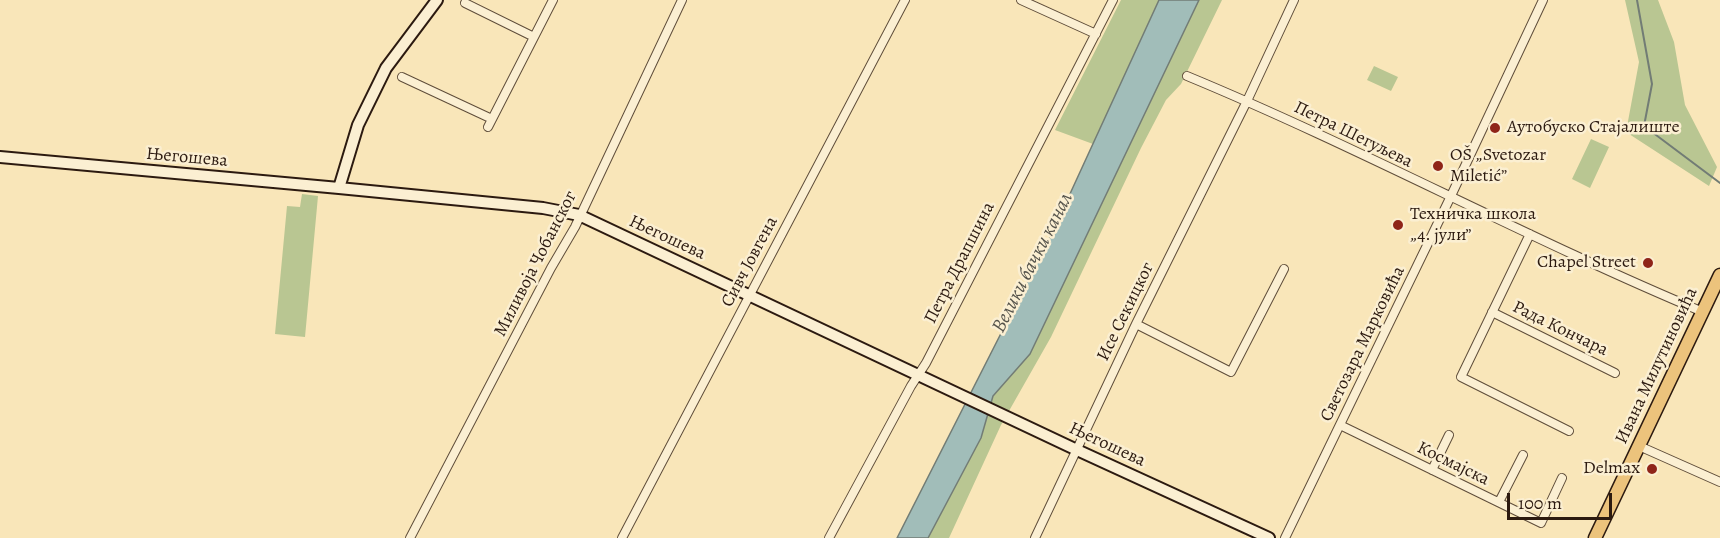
<!DOCTYPE html>
<html>
<head>
<meta charset="utf-8">
<style>
  body { margin:0 }
  #map { position:relative; width:1720px; height:538px; overflow:hidden; background:#f9e6b9; font-family:Alegreya,serif }
  canvas { display:block }
  .scale { position:absolute; left:1507px; top:493px; width:105px; height:27px; box-sizing:border-box; border:3px solid #2c1a10; border-top:0; padding-left:8px; font-size:18px; line-height:21px; white-space:nowrap; color:#2c1a10; -webkit-text-stroke:4px #fbefd2; paint-order:stroke }
</style>
</head>
<body>
<div id="map">
<canvas width="1720" height="538"></canvas>
<div class="scale">100 m</div>
</div>
<script>
const c = document.querySelector('canvas').getContext('2d');
c.lineJoin = 'round';
function fillPath(path, color) {
  c.fillStyle = color;
  c.fill(path, 'evenodd');
}
function stroke(path, color, width, dash) {
  c.strokeStyle = color;
  c.lineWidth = width;
  c.lineCap = dash ? 'butt' : 'round';
  c.setLineDash(dash || []);
  c.stroke(path);
}
function label(font, color, halo, rows, align = 'center') {
  c.font = font + ' Alegreya,serif';
  c.lineWidth = 5;
  c.setLineDash([]);
  c.textBaseline = 'middle';
  c.strokeStyle = halo;
  c.fillStyle = color;
  for (const [text, x, y, turn = 0] of rows) {
    c.save();
    c.translate(x, y);
    c.rotate((+turn || 0) * Math.PI / 180);
    c.textAlign = isNaN(turn) ? turn : align;
    if (halo) c.strokeText(text, 0, 0);
    c.fillText(text, 0, 0);
    c.restore();
  }
}
const green = new Path2D(`
  M1121 0H1159L1093 144 1055 130Z
  M1199 0H1222L1181 84 1166 100 1141 148 1051 337 1001 425 949 538H928L981 438 993 396 1030 354Z
  M1625 0H1658L1674 42 1685 105 1717 167 1709 186 1626 132 1639 62Z
  M1374 66 1398 77 1391 91 1367 80Z
  M1591 139 1609 147 1590 188 1572 179Z
  M302 194 318 196 305 337 275 334 287 206 300 207Z`);
const water = new Path2D(`
  M1159 0H1199L1030 354 993 396 981 438 928 538H897L1052 233Z`);
const stream = new Path2D(`
  M1637 0 1652 84 1644 126 1720 183`);
const street = new Path2D(`
  M1021 0 1096 34
  M465 3 534 37
  M1187 76C1361 148 1528 239 1703 312
  M402 77 492 119
  M488 127 553 0
  M1530 234 1461 377 1569 431
  M1492 312 1615 373
  M1136 324 1231 372 1284 269
  M1340 425 1541 523 1562 478
  M1639 446 1720 482
  M1432 470 1449 435
  M1499 502 1523 455
  M410 538 551 268 575 227 682 0
  M622 538 905 0
  M829 538 911 386 926 363 1113 0
  M1035 538 1136 324 1247 101 1294 0
  M1285 538 1450 198 1543 0`);
const secondary = new Path2D(`
  M0 157 339 188 543 208 579 215 1077 450 1269 538
  M339 188 358 125 386 68 437 0`);
const primary = new Path2D(`
  M1595 538 1720 275`);
const markers = [
  [1495,128,6,"#8f2418"],
  [1438,166,6,"#8f2418"],
  [1398,225,6,"#8f2418"],
  [1648,263,6,"#8f2418"],
  [1652,469,6,"#8f2418"]
];
const poiNames = [
  ["Аутобуско Стајалиште",1507,128],
  ["OŠ „Svetozar",1450,156],
  ["Miletić”",1450,177],
  ["Техничка школа",1410,215],
  ["„4. јули”",1410,236],
  ["Chapel Street",1636,263,"right"],
  ["Delmax",1640,469,"right"]
];
const streetNames = [
  ["Петра Шегуљева",1353,135,26],
  ["Његошева",187,158,5],
  ["Његошева",667,238,25],
  ["Сивч Јовгена",750,262,-62],
  ["Петра Драпшина",960,263,-63],
  ["Миливоја Чобанског",536,264,-63],
  ["Исе Секицког",1126,312,-64],
  ["Рада Кончара",1560,329,26],
  ["Светозара Марковића",1363,344,-64],
  ["Ивана Милутиновића",1657,366,-65],
  ["Његошева",1107,445,25],
  ["Космајска",1453,464,26]
];
const waterNames = [
  ["Велики бачки канал",1033,263,-63]
];
fillPath(green, '#b9c692');
fillPath(water, '#a1bdb9');
stroke(water, '#727c75', 1.5);
stroke(stream, '#727c75', 2);
stroke(street, '#5f4d3a', 10);
stroke(secondary, '#2c1a10', 14);
stroke(primary, '#2c1a10', 15);
stroke(street, '#fbefd2', 8);
stroke(secondary, '#fbefd2', 10);
stroke(primary, '#ecc37c', 12);
for (const [x, y, r, color] of markers) {
  const dot = new Path2D();
  dot.arc(x, y, r, 0, 2 * Math.PI);
  c.fillStyle = color;
  c.fill(dot);
  stroke(dot, '#fbefd2', 2);
}
label('18px', '#2c1a10', '#fbefd2', poiNames, 'left');
label('18px', '#2c1a10', '#fbefd2', streetNames);
label('italic 20px', '#55534b', '#fbefd2', waterNames);
</script>
</body>
</html>
